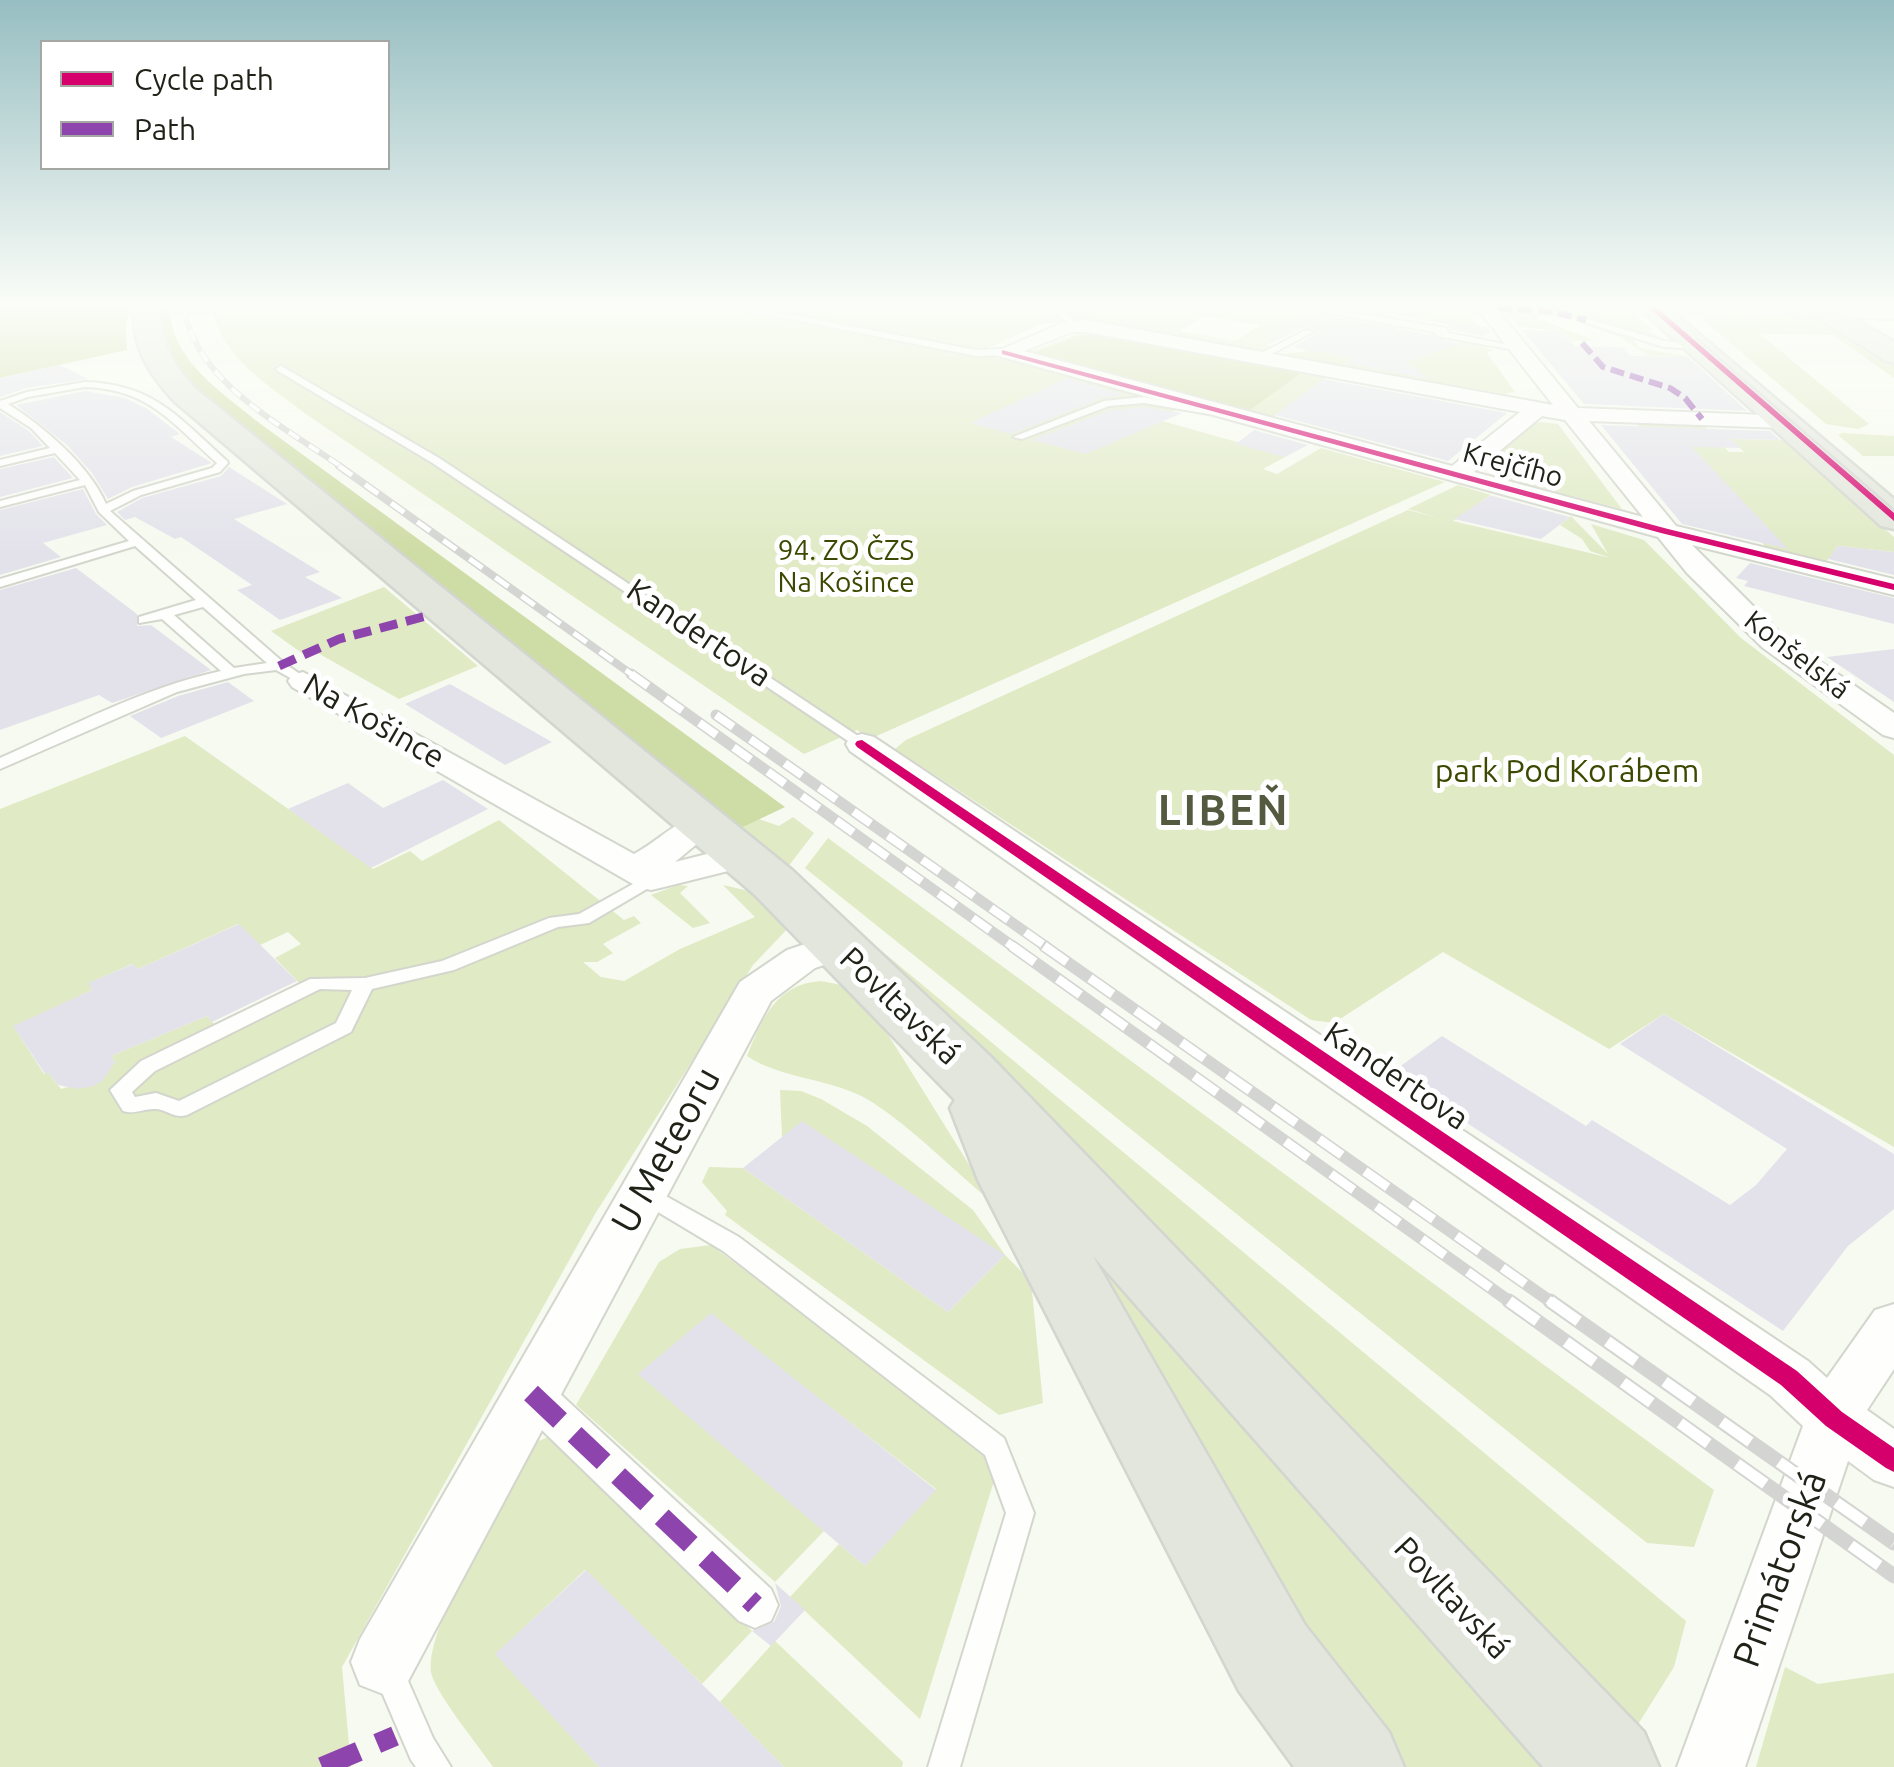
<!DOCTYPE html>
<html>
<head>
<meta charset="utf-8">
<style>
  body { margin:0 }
  #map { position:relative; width:1894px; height:1767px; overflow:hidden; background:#f7faf0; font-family:Ubuntu,sans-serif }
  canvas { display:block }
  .legend { position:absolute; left:40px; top:40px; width:350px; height:130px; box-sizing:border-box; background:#fff; border:2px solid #a5a7a2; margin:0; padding:12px 18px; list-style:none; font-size:30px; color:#1f2217 }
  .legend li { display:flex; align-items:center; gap:20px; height:50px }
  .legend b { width:50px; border:2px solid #a5a7a2 }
</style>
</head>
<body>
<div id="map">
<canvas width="1894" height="1767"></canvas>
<ul class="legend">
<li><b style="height:12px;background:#d6006c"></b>Cycle path</li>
<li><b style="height:12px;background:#8e44ad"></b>Path</li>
</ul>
</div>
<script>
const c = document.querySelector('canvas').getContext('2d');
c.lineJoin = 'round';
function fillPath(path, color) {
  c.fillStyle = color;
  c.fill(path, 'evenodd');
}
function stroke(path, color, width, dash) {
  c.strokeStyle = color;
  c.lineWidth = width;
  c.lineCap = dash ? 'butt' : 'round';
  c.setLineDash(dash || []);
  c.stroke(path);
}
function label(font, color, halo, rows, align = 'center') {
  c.font = font + ' Ubuntu,sans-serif';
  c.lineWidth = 10;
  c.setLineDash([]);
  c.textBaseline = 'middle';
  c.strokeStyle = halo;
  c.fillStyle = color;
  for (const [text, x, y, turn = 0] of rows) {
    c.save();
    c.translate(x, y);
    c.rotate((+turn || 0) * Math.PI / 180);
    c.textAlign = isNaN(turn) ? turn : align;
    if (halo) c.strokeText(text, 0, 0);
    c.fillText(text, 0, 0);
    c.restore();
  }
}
const green = new Path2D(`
  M211 307H714L992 357 1185 401 1179 409 1155 419 1287 456 1263 469 1277 474 1321 448 1445 482 870 739 857 730 804 754 303 412C266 383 221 357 211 307Z
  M742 307H1007L1050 315 1070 307H1265L1401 328 1338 333 1296 326 1267 345 1275 347 1266 351 1077 319 1040 325 978 352ZM1204 316 1260 325 1236 341 1179 331Z
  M1312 307H1358L1375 312 1379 308 1464 307 1482 332C1451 322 1423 319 1391 315L1386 320Z
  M1554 307 1626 310 1653 329 1648 331 1666 341 1633 340 1640 348 1690 357 1648 356 1621 338 1576 320 1542 314 1537 318 1596 341H1571L1561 331 1519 327 1503 308Z
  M1705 312 1814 317 1894 365V378L1833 335 1760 334 1869 424 1858 429 1826 424 1702 319 1707 315 1726 316Z
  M1093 333 1328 376 1272 418 1028 353 1076 334Z
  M1327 335 1457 344 1463 340 1494 350 1487 353 1515 392 1505 394 1278 354 1303 352Z
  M1541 422 1558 424 1622 509 1490 475 1498 464V453L1533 423Z
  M1637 424 1704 426 1729 452H1744L1731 439 1785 440 1894 537V552L1838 546 1827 561 1765 546 1760 540H1778L1696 452 1661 451Z
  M1842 433 1894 436V456H1863L1838 435Z
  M1458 485 1491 495 1453 521 1611 558 1590 551 1582 539 1560 525 1571 516 1608 554 1591 524 1644 540 1741 638 1894 755V1147L1664 1014 1609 1049 1443 952 1334 1023 1311 1020 895 749 906 740 1408 510 1440 518 1408 509Z
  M384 587 478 666 399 699 316 652 306 656 271 631Z
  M185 736 373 869 410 851 422 861 499 820 624 920 634 916 641 923 603 944 613 953 597 962H583L601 977 624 981 680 949 755 917 723 885 753 892 793 923 753 965 595 1214 342 1667 351 1767H0V809ZM238 924 260 945 288 932 301 944 275 958 300 984 216 1026 207 1016 111 1056 115 1063 106 1068 102 1081C86 1090 74 1084 61 1089L48 1072 44 1074 14 1027 92 990 89 983 132 964 138 969Z
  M793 817 814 833 787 868 741 828 759 819 779 826Z
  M828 838 1714 1490 1694 1547 1647 1543 805 868Z
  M678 885 688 886 680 893 710 923 693 928 651 895Z
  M871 942 1686 1621 1674 1667 1632 1734 866 946Z
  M821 981 852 987 889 1036 993 1203C953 1170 915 1130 872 1102 834 1078 783 1080 747 1056 762 1019 776 984 821 981Z
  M780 1090 801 1091 821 1099 867 1126 973 1210 1005 1255 1031 1281 1043 1403 999 1415 725 1215 727 1211 702 1182 709 1167 743 1168 948 1312 1004 1256 782 1137Z
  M1052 1202 1559 1767H1398L1220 1517Z
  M711 1245 985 1449 994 1481 920 1719 790 1597 839 1544 865 1566 936 1489 710 1314 639 1374 824 1531 775 1582 576 1405 659 1262 680 1249Z
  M548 1437 560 1444 752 1631 702 1684 585 1570 496 1654 599 1767H493C478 1745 440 1699 432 1676 419 1634 511 1487 534 1443Z
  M775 1641 903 1762 902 1767H784L720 1702Z
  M1785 1667 1818 1684 1894 1673V1767H1756Z`);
const forest = new Path2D(`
  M0 307H130L126 325 127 350 0 378Z
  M160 307H170C170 360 222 392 258 422L785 807 741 828 195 387C172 361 157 344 160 307Z
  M1085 333 1301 373 1250 410 1034 353Z`);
const building = new Path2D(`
  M1358 307H1405L1397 316 1487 327 1491 333 1482 336 1451 330 1447 324 1356 309Z
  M1309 313 1432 335 1459 344 1405 362 1430 379 1344 363 1352 358 1293 347 1317 333 1307 326 1272 343 1264 342Z
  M1522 330 1561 331 1575 346 1622 347 1631 356 1688 357 1747 411 1584 404Z
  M60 365 88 379 26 388 0 397V378Z
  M1066 378 1126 395 1103 398 1011 434 971 423Z
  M1323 379 1507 413 1448 461 1275 415Z
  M85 391 125 398 146 408 180 434 171 437 212 463 132 487 108 499 92 473 67 445 16 405Z
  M1144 407 1182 413 1086 454 1031 440 1110 410Z
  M0 412 29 431 43 446 0 456Z
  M1601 425 1770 431 1780 440 1731 439 1741 448 1692 447 1788 549 1682 524Z
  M1254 430 1308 445 1285 457 1236 444Z
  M54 457 73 478 0 497V469Z
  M229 467 287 504 234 519 320 572 305 577 342 598 280 620 237 590 252 585 181 537 175 539 135 517 125 520 117 512 142 498 221 476Z
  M83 489 96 514 107 525 43 543 61 557 0 575V510Z
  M1490 496H1493L1570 517 1541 539 1454 519Z
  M1838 546 1894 552V575L1828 559Z
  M1750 563 1894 598V624L1744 586 1748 581 1736 578Z
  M76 568 137 614V626L151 625 211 670 112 703 99 695 0 730V590Z
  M1894 649V702L1827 657Z
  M228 682 254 701 161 738 130 716 178 696Z
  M450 684 552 742 505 765 405 704Z
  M443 780 488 809 371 868 288 809 348 783 383 808Z
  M239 924 297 981 212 1022 207 1016 111 1056 115 1062 102 1081 93 1086 78 1089 58 1085 48 1072 45 1074 13 1026 92 990 88 983 133 964 138 969Z
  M1664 1014 1894 1154V1209L1848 1246 1783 1331 1391 1073 1442 1036 1586 1126 1592 1120 1730 1205 1756 1185 1787 1149 1620 1044Z
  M802 1121 1005 1255 948 1312 743 1168Z
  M711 1313 936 1490 865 1566 638 1374Z
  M586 1570 720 1702 784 1767H599L495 1654Z
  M775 1583 805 1610 771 1646 752 1631 774 1622 781 1606Z`);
const service = new Path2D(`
  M729 307H749L976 350 1005 349 1010 352 1005 355 976 356Z
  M1030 307 1063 310 1081 326 1074 328 1057 314Z
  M1297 307H1319L1446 328 1449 333 1519 347 1515 350 1437 336 1434 332Z
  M1583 318 1665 341 1700 346 1696 349 1664 347 1583 322Z
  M1306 330 1313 332 1260 360 1252 358Z
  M281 366 439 458 870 744 862 749 857 747 431 462 278 371 276 369Z
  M85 382C154 384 179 418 227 461L228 463 220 472 141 495 110 511 284 663 310 681 303 685 276 670 244 674 177 692 0 769V758C72 726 143 688 221 671L162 619 139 623V617L196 600 135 546 0 587V579L129 541 99 512 85 485 0 507V501L80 480 55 453 0 466V460L50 448 31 428 0 408V401L27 392ZM85 387C149 389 172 423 217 463L212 468 133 491 106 504C89 465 44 427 8 404L28 397ZM203 607 267 663 234 668 174 615Z
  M1144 397 1214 411 1209 414 1144 403 1109 406 1022 439 1013 437 1104 401Z
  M651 874 660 879 657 883 589 923 558 927 454 970 372 989 351 1032 187 1115C174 1119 168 1110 156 1109 144 1108 135 1115 123 1111L110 1090 141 1061 310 979 365 978 442 961 549 918 579 914ZM320 989 352 990 336 1023 179 1101 156 1093 135 1097 132 1092 155 1071Z
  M646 1185 739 1237 1004 1438 1034 1513 960 1767H928L1006 1513 985 1455 723 1251 638 1200 635 1194 638 1188Z
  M387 1654 398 1658 433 1738 451 1767H416L411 1760 372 1669 376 1658Z`);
const pedestrian = new Path2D(`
  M531 1375 545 1380 771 1589 778 1605 771 1621 755 1628 739 1621 517 1406 511 1393 517 1380Z`);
const minor = new Path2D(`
  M1476 307H1495L1578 408 1791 416 1794 421 1783 428 1589 421 1676 526 1894 579V595L1692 545 1783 636 1894 713V738L1883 735 1763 648 1687 573 1658 537 998 356 995 352 1062 323 1086 320 1553 405ZM1072 332H1086L1520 412 1452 466 1024 351ZM1542 416 1565 420 1643 517 1474 472Z
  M303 672 634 854C660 841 687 808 717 815L722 823 675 862 743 845 756 848 761 856 756 864 664 887 651 890 638 887 292 687 288 681 292 675Z
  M862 734 874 737 1808 1361 1827 1378 1875 1310 1894 1304V1369L1867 1410 1894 1429V1487L1874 1480 1848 1461 1745 1767H1677L1803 1426 1770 1395 850 751 846 744 850 737Z
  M839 933 853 937 859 946 853 955 815 968 771 1001 406 1685 383 1694 360 1685 351 1662 360 1639 740 982 787 950Z`);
const tertiary = new Path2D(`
  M1808 307H1894V319L1818 316 1810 314Z`);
const secondary = new Path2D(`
  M1779 307H1829L1830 309C1819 321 1790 318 1779 307Z`);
const primary = new Path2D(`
  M134 307H160C159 341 173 365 196 389L792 870 991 1057 1644 1732 1659 1767H1543L1093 1256 1305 1625 1389 1732 1404 1767H1294L1239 1691 978 1180 950 1108 955 1100 754 894 174 401C149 374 131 346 134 307Z
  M1638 307H1667L1894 499V529L1881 526Z
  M1802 307H1834L1894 342V363L1884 360Z`);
const tram = new Path2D(`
  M1670 307 1704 345 1894 510`);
const railFar4 = new Path2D(`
  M184 307C195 383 285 427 343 468`);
const railFar3 = new Path2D(`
  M339 466 634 676`);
const railFar2 = new Path2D(`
  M631 674 1015 948
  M716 715 1048 948`);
const railFar1 = new Path2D(`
  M1012 946 1513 1304
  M1044 946 1554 1304`);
const rail = new Path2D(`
  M1509 1301 1894 1576
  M1550 1301 1894 1543`);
const quietFar2 = new Path2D(`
  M1498 308 1548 311 1586 320
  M1582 343 1603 367 1670 388 1685 398 1702 419`);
const quietFar1 = new Path2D(`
  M279 666 339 639 430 615`);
const quiet = new Path2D(`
  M531 1393 755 1605
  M322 1767 395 1736`);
const cycleway = new Path2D(`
  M1648 307H1656L1894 513V521Z
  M1002 350 1668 529 1894 584V590L1661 533 1002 354Z
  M862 740 1797 1371 1842 1412 1894 1448V1472L1886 1468 1826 1426 1781 1385 857 747 855 744 857 741Z`);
const farStreetnames = [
  ["Krejčího",1513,465,15],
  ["Konšelská",1797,655,38]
];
const farParknames = [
  ["94. ZO ČZS",846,551],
  ["Na Košince",846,583]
];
const streetNames = [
  ["Kandertova",699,633,34],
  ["Na Košince",374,721,30],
  ["Povltavská",900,1006,44],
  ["Kandertova",1396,1076,34],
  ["Povltavská",1452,1598,47]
];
const parkNames = [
  ["park Pod Korábem",1567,771]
];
const nearStreetnames = [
  ["U Meteoru",666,1150,-61],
  ["Primátorská",1780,1569,-70]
];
const districtNames = [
  ["LIBEŇ",1224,811]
];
fillPath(green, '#e0eac5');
fillPath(forest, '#cedca5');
fillPath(building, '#e3e2eb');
stroke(service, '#d3d6cc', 4);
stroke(pedestrian, '#d3d6cc', 4);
stroke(minor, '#d3d6cc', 4);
stroke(tertiary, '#d3d6cc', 4);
stroke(secondary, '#d3d6cc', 6);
stroke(primary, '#d3d6d0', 5);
fillPath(service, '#fefefd');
fillPath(pedestrian, '#fefefd');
fillPath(minor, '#fefefd');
fillPath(tertiary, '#fefefd');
fillPath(secondary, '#f1f2ed');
fillPath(primary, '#e3e6dc');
stroke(tram, '#d4d5d2', 2.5);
stroke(railFar4, '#d4d5d2', 6);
stroke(railFar3, '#d4d5d2', 8);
stroke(railFar2, '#d4d5d2', 11);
stroke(railFar1, '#d4d5d2', 12);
stroke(rail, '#d4d5d2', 15);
stroke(railFar4, '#fff', 4, [12]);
stroke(railFar3, '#fff', 5, [16]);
stroke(railFar2, '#fff', 8, [21]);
stroke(railFar1, '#fff', 9, [28]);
stroke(rail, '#fff', 11, [35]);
stroke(quietFar2, '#8e44ad', 6, [14, 6]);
stroke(quietFar1, '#8e44ad', 9, [18, 9]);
stroke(quiet, '#8e44ad', 20, [40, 20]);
fillPath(cycleway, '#d6006c');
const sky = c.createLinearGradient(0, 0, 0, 555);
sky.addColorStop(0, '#97bec2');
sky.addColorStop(0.55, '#fbfdf8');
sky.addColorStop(1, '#fbfdf800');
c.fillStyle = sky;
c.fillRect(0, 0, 1894, 555);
label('28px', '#1f2217', '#fff', farStreetnames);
label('28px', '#3c4900', '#fff', farParknames);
label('32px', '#1f2217', '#fff', streetNames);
label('32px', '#3c4900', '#fff', parkNames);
label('38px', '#1f2217', '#fff', nearStreetnames);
c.letterSpacing = '2.5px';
label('bold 42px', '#535a40', '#fff', districtNames);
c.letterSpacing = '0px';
</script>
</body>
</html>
